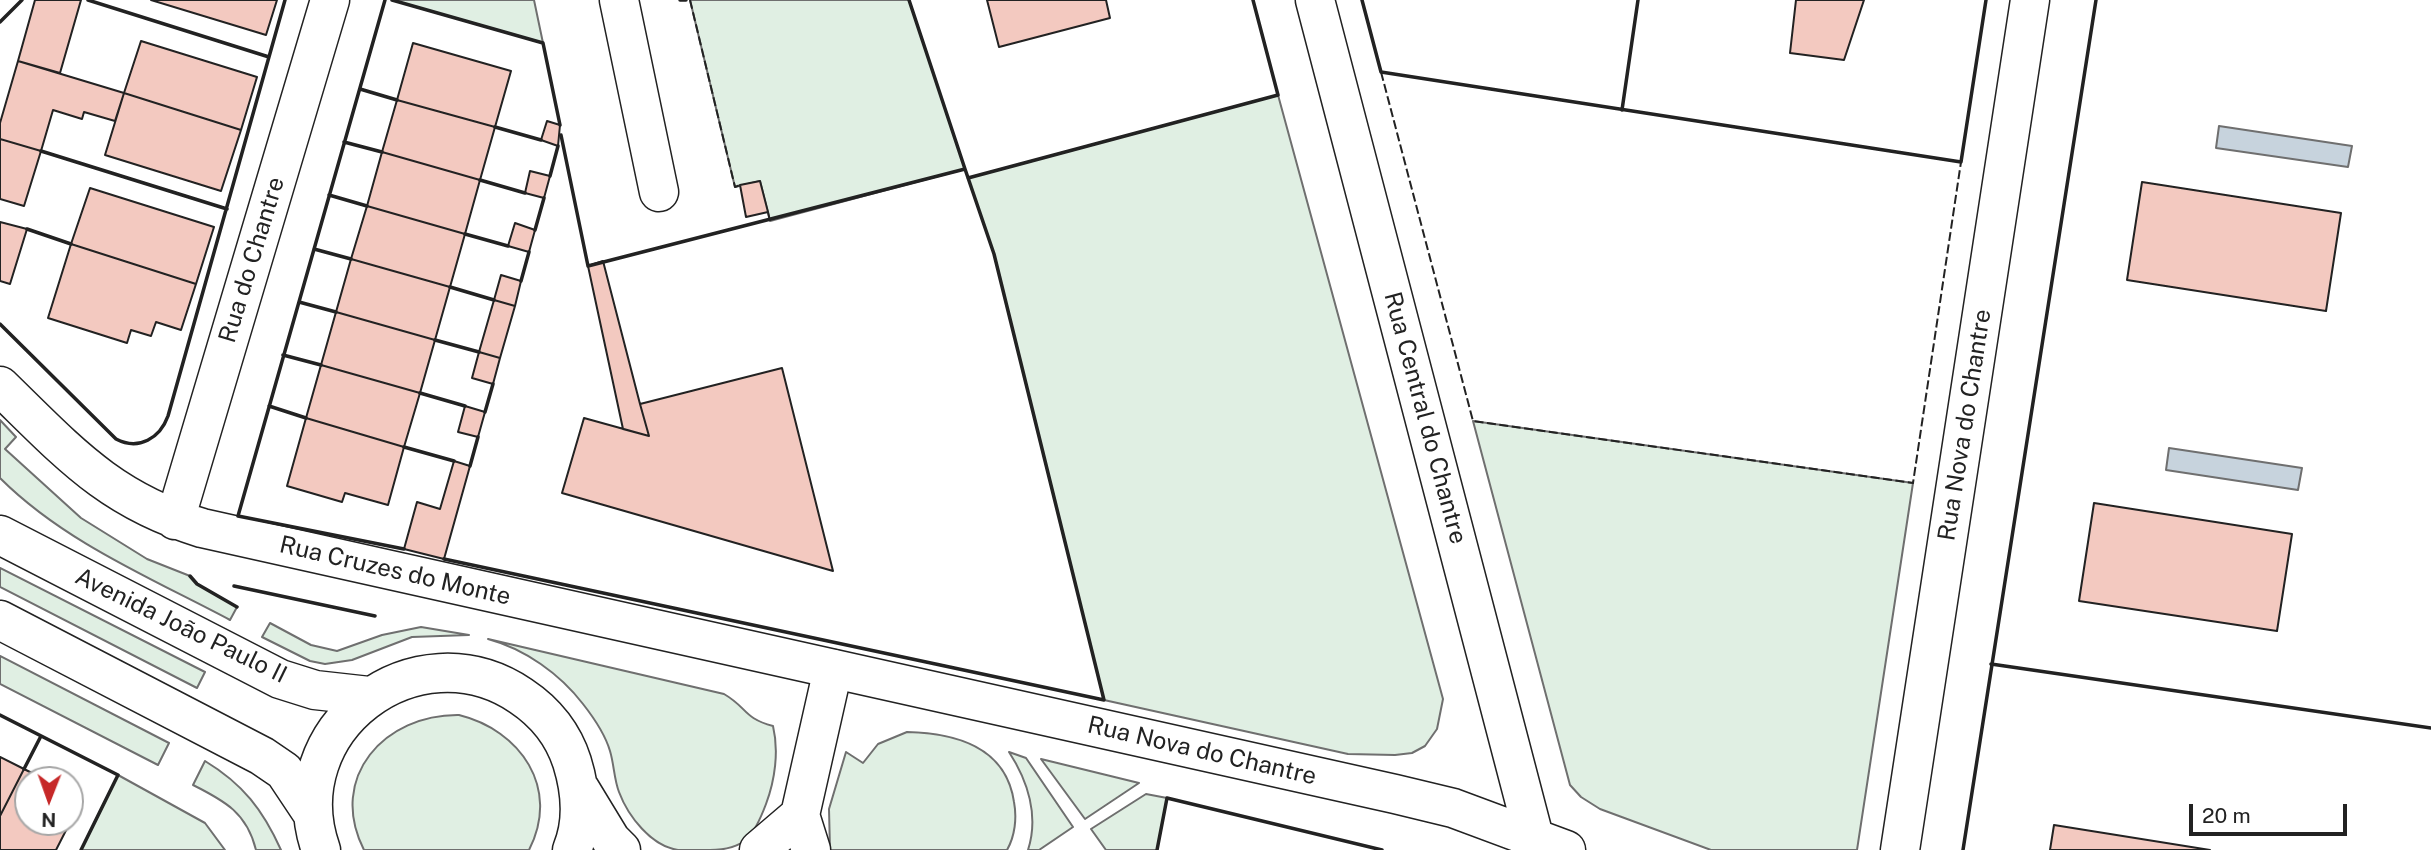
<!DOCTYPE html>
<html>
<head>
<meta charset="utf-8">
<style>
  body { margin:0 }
  #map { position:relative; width:2431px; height:850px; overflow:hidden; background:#fff; font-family:"Public Sans",sans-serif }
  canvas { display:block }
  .north { position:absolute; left:14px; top:766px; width:70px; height:70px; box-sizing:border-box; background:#fff; border:2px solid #a7a7a7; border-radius:50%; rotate:181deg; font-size:19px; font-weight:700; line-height:28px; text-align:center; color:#222 }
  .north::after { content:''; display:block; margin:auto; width:24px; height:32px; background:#c62828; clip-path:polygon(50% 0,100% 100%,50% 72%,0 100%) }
  .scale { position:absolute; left:2189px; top:804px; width:158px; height:32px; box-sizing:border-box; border:4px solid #222; border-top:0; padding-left:9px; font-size:21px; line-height:24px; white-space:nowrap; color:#222; -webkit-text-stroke:5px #fff; paint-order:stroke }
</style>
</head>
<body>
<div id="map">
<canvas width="2431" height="850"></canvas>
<div class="north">N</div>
<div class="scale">20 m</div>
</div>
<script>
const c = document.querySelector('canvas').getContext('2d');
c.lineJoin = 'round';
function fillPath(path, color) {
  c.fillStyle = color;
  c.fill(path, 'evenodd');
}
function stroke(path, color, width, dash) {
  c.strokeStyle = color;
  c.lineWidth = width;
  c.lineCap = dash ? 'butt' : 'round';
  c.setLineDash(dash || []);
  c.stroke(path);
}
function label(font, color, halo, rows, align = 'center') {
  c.font = font + ' "Public Sans",sans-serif';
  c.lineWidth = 5;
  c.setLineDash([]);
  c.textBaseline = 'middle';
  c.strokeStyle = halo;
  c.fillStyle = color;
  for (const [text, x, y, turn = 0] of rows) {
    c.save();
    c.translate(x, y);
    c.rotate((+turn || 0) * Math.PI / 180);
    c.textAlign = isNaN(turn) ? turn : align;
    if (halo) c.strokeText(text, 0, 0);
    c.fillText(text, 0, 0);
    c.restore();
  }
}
const green = new Path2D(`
  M392 0H534L543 43Z
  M690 0H909L965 169 770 221 760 181 735 187Z
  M1278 95 1443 699 1437 729 1425 746 1412 753 1395 755 1348 754 1104 700 994 254 968 178Z
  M0 420 16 437 5 449 81 518 147 559 190 576 197 584 237 607 230 620C151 578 64 542 0 478Z
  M1473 421 1913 483 1857 850H1711L1600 809 1581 797 1570 785Z
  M0 568 205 672 197 688 0 587Z
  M270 623 311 645 337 651 382 635 421 627 469 635 412 637 352 660 325 664 310 661 262 637Z
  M488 639 724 694C748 708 743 718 773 726 779 751 775 780 766 804 754 836 745 850 710 850 700 850 688 850 678 850 651 846 628 816 619 792 614 779 614 764 610 751 605 734 594 718 583 704 560 674 525 649 488 639Z
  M0 656 169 743 158 765 0 684Z
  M459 715C520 730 561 788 529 850H364C327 777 385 714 459 715Z
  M907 732C955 733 1006 747 1014 802 1017 818 1015 836 1007 850H830L829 809 846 752 863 763 878 744Z
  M1009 752 1026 758 1073 827 1039 850H1028C1039 816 1028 781 1009 752Z
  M1041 759 1139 783 1085 819Z
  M205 761C243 784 263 810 281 850H256C247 813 225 801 193 785Z
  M118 775 205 823 225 850H81Z
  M1146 794 1167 798 1157 850H1106L1091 829Z`);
const water = new Path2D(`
  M2219 126 2352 146 2348 167 2216 148Z
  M2169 448 2302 468 2298 490 2166 470Z`);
const building = new Path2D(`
  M35 0H81L60 73 18 61Z
  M151 0H277L266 35Z
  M987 0H1106L1110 18 999 47Z
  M1796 0H1864L1844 60 1790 53Z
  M141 41 257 77 241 130 124 93Z
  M413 43 511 71 495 127 397 100Z
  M18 61 124 93 115 121 84 112 82 119 53 110 41 151 0 139V123Z
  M124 93 241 130 221 191 105 155Z
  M397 100 495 127 480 180 382 152Z
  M547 121 560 125 558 146 541 140Z
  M0 139 41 151 24 206 0 199Z
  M382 152 480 180 465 234 367 206Z
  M530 171 550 176 544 198 525 193Z
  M760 181 768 212 746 217 740 185Z
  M2142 182 2341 213 2326 311 2127 280Z
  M90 188 214 227 196 284 71 244Z
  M367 206 465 234 450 287 351 259Z
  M0 222 27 229 10 284 0 281Z
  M515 223 535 230 529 252 508 246Z
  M71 244 196 284 181 330 156 322 151 336 131 330 127 343 48 318Z
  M351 259 450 287 435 340 336 312Z
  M603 261 640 404 649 436 623 429 588 266Z
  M501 275 521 281 515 306 494 300Z
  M494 300 515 306 500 358 479 352Z
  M336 312 435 340 420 393 321 365Z
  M479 352 500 358 493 384 472 378Z
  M321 365 420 393 404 447 306 418Z
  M782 368 833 571 562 493 584 418 649 436 640 404Z
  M465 406 485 412 478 437 458 432Z
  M306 418 404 447 388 505 345 493 342 502 287 486Z
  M454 461 470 466 444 559 404 549 417 502 440 509Z
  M2094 503 2292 534 2277 631 2079 601Z
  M0 757 24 769 0 816Z
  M24 769 46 780H28V822H70V792L82 799 56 850H0V816Z
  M2054 825 2210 850H2050Z`);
const minor = new Path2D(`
  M619 0 659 192
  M1315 0 1534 837
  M0 386C68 452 109 500 202 528L1395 794 1453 808 1566 850
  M175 520 330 0
  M1900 850 2030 0`);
const secondary = new Path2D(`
  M0 535 280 679 315 690 369 696
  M0 620 262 756 284 771 312 813
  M580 789 611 840 621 850
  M321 850C278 729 416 625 521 696 545 712 563 734 572 762 581 791 584 821 572 850
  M759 850 800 815
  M811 850 800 815 833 669`);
const fence = new Path2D(`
  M690 0 735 187 740 185
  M1381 72 1473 421 1913 483 1961 162
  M768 212 770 221`);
const wall = new Path2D(`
  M88 0 269 57
  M385 0 238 516 404 549
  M392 0 543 43 560 125
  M680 0H686
  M909 0 965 169
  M1362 0 1381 72 1961 162 1986 0
  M0 22 22 0
  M360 89 397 100
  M1622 110 1638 0
  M495 127 541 140
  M344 142 382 152
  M41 151 227 209
  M550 176 558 146
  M968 178 1278 95 1253 0
  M480 180 525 193
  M329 195 367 206
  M27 229 71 244
  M535 230 544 198
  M465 234 508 246
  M314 249 351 259
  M521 281 529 252
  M450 287 494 300
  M299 302 336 312
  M0 324 116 439C139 451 160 438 168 416L285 0
  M435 340 479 352
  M283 355 321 365
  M420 393 465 406
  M269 406 306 418
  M485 412 493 384
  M404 447 454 461
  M470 466 478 437
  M444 559 1104 700 994 254 965 169 588 266 561 135
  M190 576 197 584 237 607
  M234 586 375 616
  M1991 664 2431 728
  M0 715 118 775 81 850
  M24 769 41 736
  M1157 850 1167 798 1382 850
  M1963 850 2096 0`);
const streetNames = [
  ["Rua do Chantre",252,260,-73],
  ["Rua Central do Chantre",1425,418,75],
  ["Rua Nova do Chantre",1965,425,-81],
  ["Rua Cruzes do Monte",395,571,13],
  ["Avenida João Paulo II",181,626,26],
  ["Rua Nova do Chantre",1202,751,13]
];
fillPath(green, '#e0efe3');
stroke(green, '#6f6f6f', 2);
fillPath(water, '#c7d3dd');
stroke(water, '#6f6f6f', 2);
fillPath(building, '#f3c9c0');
stroke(building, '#222', 2);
stroke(minor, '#222', 41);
stroke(secondary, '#222', 41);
stroke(minor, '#fff', 38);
stroke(secondary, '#fff', 38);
stroke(fence, '#222', 2, [9, 3.5]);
stroke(wall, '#222', 3.5);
label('24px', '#222', '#fff', streetNames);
</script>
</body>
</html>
